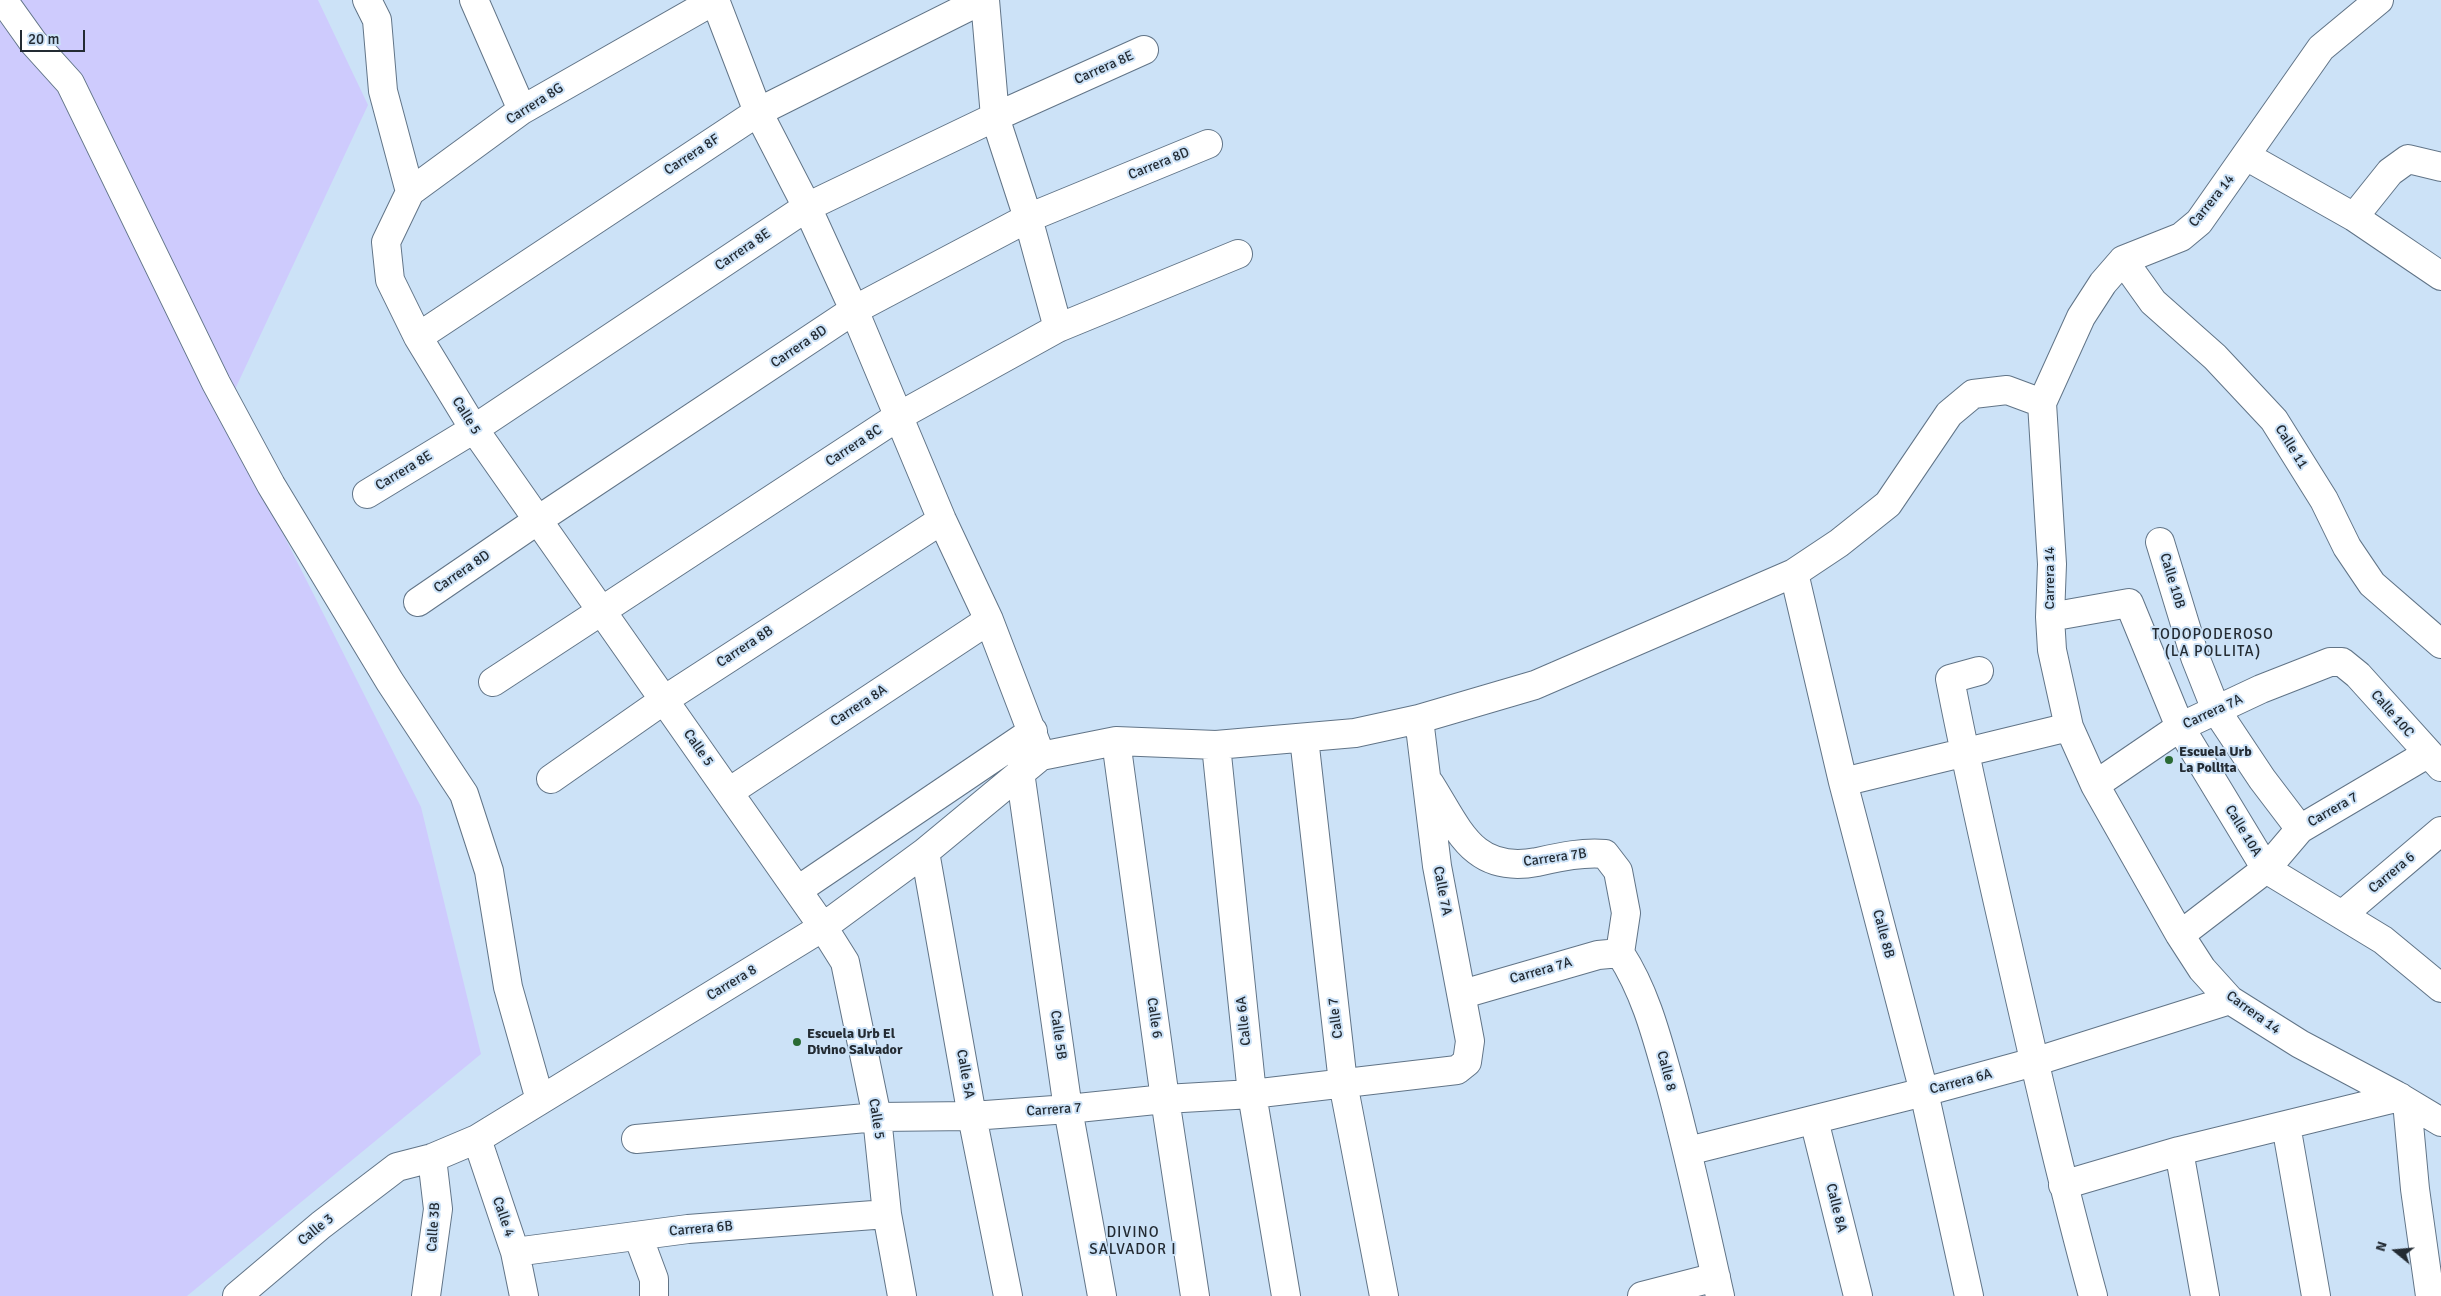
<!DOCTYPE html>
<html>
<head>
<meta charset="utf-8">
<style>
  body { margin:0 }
  #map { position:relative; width:2441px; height:1296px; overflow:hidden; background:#cce2f7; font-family:Signika,sans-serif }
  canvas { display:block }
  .north { position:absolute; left:2371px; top:1226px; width:50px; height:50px; -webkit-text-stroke:4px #cce2f7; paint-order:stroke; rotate:287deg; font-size:14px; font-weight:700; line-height:20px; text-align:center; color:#232b33 }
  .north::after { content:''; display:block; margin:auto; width:18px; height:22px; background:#232b33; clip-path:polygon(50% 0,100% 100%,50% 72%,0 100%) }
  .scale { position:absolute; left:20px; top:30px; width:65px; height:22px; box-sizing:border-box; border:2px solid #232b33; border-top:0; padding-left:6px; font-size:15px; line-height:18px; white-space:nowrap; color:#232b33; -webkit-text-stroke:4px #cce2f7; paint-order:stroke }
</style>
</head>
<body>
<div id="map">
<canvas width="2441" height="1296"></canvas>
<div class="north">N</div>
<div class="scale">20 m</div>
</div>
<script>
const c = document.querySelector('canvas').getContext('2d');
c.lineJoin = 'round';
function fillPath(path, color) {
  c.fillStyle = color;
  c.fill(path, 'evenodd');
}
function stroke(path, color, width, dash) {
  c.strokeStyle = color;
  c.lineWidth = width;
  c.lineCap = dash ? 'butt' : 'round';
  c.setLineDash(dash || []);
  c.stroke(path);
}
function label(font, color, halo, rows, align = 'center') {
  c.font = font + ' Signika,sans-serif';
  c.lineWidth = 4;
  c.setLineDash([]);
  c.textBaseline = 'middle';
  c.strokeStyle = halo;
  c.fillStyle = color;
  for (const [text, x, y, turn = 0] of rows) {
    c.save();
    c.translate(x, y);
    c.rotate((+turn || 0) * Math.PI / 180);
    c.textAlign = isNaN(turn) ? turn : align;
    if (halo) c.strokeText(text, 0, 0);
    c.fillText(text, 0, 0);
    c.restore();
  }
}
const green = new Path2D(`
  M0 0H318L368 105 223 415 421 807 481 1054 187 1296H0Z`);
const minor = new Path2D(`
  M3 0 33 42 70 83 216 383 271 485 390 682 464 794 489 871 508 987 540 1100
  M367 0 377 20 383 91 410 192
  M474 0 522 110
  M715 0 522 110 410 192 386 242 390 280 418 337 474 429 823 927 845 962 877 1117 887 1214 902 1296
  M715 0 758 112 807 207 854 310 942 520 989 620 1041 756
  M985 0 995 117 1028 218 1058 328
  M2379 0 2321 48 2199 222 2181 237 2123 260 2103 283 2081 317 2042 403 2052 564 2050 617 2052 650 2069 727 2095 785 2180 935 2202 969 2230 1000 2300 1044 2396 1095 2441 1122
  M2246 156 2354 217 2441 276
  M2354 217 2390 172 2408 159 2441 167
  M2123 260 2153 302 2215 357 2274 420 2324 500 2347 547 2372 584 2441 644
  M418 337 758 112 982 0
  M367 494 474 429 807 207 995 117 1144 50
  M2160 542 2195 657 2216 710 2262 779 2300 829
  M1794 573 1843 782 1924 1092 1969 1296
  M418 602 538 520 854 310 1028 218 1208 144
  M2050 617 2129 603 2180 727 2266 869 2383 940 2441 988
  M1979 671 1950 679C1967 767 1987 855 2007 942 2034 1061 2061 1179 2093 1296
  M493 682 899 416 1058 328 1238 254
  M1304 738 1343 1083 1384 1296
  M1116 741 1165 1099 1195 1296
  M1216 745 1252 1094 1286 1296
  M1020 772 1068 1109 1102 1296
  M551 779 664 700 942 520
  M1843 782 2069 727
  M1430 784C1459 830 1473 874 1537 862 1560 857 1582 852 1605 854L1618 871 1626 913 1620 953C1646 993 1657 1038 1670 1084 1689 1154 1704 1225 1720 1296
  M2095 785 2180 727 2261 689 2330 662H2342L2358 675 2441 767
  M729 792 989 620
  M925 852 972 1116 1008 1296
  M798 890 1033 731
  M2342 915 2441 831
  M2180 935 2266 869 2300 829 2427 754
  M1463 994 1598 955 1620 953
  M2407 1102 2415 1189 2430 1296
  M1814 1120 1858 1296
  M2286 1125 2316 1296
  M477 1139 515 1252 524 1296
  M636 1139 877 1117 972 1116 1068 1109 1165 1099 1252 1094 1457 1070 1467 1062 1470 1041 1437 866 1419 719
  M1688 1151 1924 1092 2034 1062 2230 1000
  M2179 1151 2205 1296
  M2063 1185 2179 1151 2400 1097
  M638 1236 654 1279V1296
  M515 1252 688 1229 887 1214
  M237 1296 321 1225 397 1167 432 1158 477 1139 823 927 925 852 1041 756 1116 741 1216 745 1355 733 1419 719 1535 685 1794 573 1839 543 1888 504 1949 414 1973 394 2007 390 2042 403
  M426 1296 438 1209 432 1158
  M1642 1296 1716 1277`);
const markers = [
  [2169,760,5,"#296a34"],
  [797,1042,5,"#296a34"]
];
const streetNames = [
  ["Carrera 8E",1104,68,-24],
  ["Carrera 8G",535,104,-32],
  ["Carrera 8F",692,155,-33],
  ["Carrera 8D",1159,164,-22],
  ["Carrera 14",2212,201,-51],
  ["Carrera 8E",743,250,-34],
  ["Carrera 8D",799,347,-34],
  ["Calle 5",466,416,58],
  ["Carrera 8C",854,446,-33],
  ["Calle 11",2291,447,58],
  ["Carrera 8E",404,471,-31],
  ["Carrera 8D",462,572,-34],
  ["Carrera 14",2050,578,-90],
  ["Calle 10B",2172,581,73],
  ["Carrera 8B",745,647,-33],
  ["Carrera 8A",859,706,-33],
  ["Carrera 7A",2213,712,-25],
  ["Calle 10C",2392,714,49],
  ["Calle 5",698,748,55],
  ["Carrera 7",2333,810,-30],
  ["Calle 10A",2243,831,59],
  ["Carrera 7B",1555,858,-8],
  ["Carrera 6",2392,873,-40],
  ["Calle 7A",1442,891,79],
  ["Calle 8B",1883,934,75],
  ["Carrera 7A",1541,971,-16],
  ["Carrera 8",732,983,-31],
  ["Carrera 14",2253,1013,36],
  ["Calle 6",1154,1018,82],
  ["Calle 7",1336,1018,-97],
  ["Calle 6A",1244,1021,-96],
  ["Calle 5B",1058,1035,82],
  ["Calle 8",1666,1071,75],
  ["Calle 5A",965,1074,80],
  ["Carrera 6A",1961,1082,-15],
  ["Carrera 7",1054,1110,-4],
  ["Calle 5",876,1119,81],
  ["Calle 8A",1836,1208,76],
  ["Calle 4",503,1217,71],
  ["Calle 3B",434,1227,-86],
  ["Carrera 6B",701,1229,-5],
  ["Calle 3",316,1230,-39]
];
const poiNames = [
  ["Escuela Urb",2179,752],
  ["La Pollita",2179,768],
  ["Escuela Urb El",807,1034],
  ["Divino Salvador",807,1050]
];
const neighbourhoodNames = [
  ["TODOPODEROSO",2213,635],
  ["(LA POLLITA)",2213,652],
  ["DIVINO",1133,1233],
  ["SALVADOR I",1133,1250]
];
fillPath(green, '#cecbfd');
stroke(minor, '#617487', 30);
stroke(minor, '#fff', 28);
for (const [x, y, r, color] of markers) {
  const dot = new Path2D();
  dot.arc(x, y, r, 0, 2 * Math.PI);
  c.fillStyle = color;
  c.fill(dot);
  stroke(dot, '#cce2f7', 2);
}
label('14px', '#232b33', '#cce2f7', streetNames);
label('bold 14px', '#232b33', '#cce2f7', poiNames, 'left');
c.letterSpacing = '1px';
label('15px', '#232b33', '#cce2f7', neighbourhoodNames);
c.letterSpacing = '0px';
</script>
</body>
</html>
